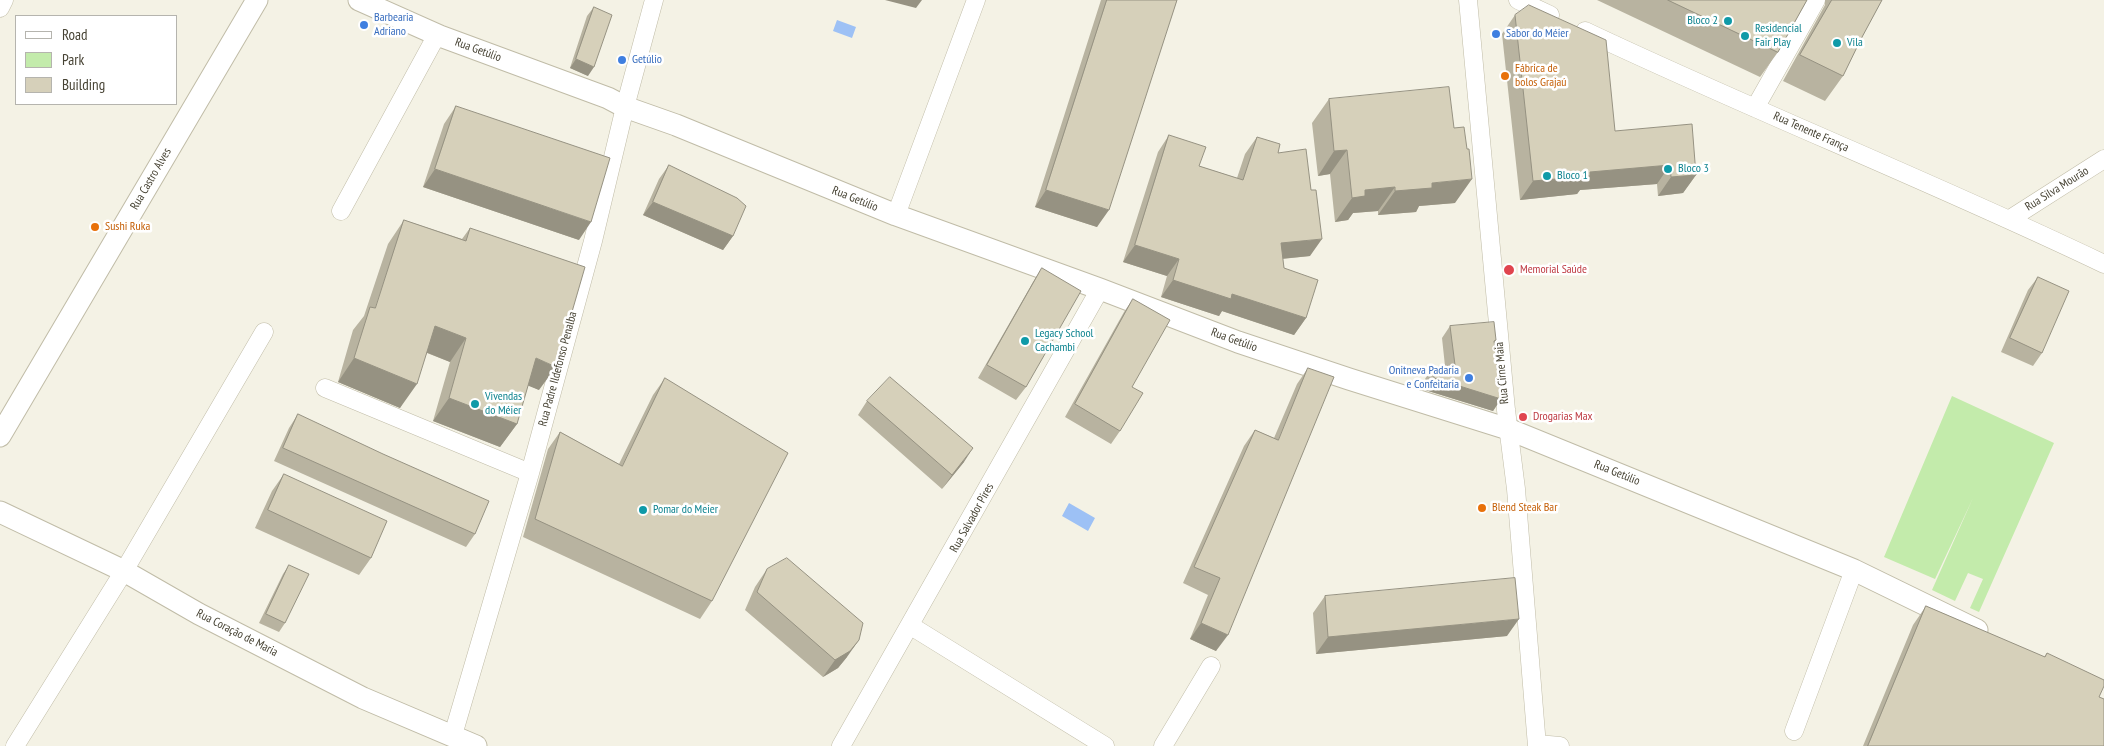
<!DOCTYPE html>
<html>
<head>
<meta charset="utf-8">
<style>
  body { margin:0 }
  #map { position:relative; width:2104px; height:746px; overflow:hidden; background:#f4f2e5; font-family:"PT Sans Narrow",sans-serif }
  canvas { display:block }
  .legend { position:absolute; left:15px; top:15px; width:162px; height:90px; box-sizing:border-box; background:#fff; border:1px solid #b5b4ae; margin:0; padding:6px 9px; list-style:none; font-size:15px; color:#474334 }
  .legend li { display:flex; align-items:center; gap:10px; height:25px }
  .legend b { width:25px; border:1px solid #b5b4ae }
</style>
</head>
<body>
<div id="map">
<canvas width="2104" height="746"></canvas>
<ul class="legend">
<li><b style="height:6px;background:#fff"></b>Road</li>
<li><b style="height:14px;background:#c3ebab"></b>Park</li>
<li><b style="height:14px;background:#d6d0ba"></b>Building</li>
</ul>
</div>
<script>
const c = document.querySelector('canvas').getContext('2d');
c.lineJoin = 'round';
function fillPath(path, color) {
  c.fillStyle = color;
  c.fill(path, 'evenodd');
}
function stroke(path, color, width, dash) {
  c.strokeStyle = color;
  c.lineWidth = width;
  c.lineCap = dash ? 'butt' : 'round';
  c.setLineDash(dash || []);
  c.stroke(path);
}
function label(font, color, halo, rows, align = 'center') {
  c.font = font + ' "PT Sans Narrow",sans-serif';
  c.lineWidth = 5;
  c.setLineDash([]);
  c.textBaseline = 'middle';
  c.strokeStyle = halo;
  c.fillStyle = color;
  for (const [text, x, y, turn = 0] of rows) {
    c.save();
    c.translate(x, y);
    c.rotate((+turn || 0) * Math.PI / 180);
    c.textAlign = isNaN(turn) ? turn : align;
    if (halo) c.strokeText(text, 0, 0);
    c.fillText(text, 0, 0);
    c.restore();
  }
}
const green = new Path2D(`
  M1952 396 2054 443 1979 612 1970 608 1983 579 1968 573 1955 601 1932 590 1973 498 1935 579 1884 557Z`);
const water = new Path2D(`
  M837 20 856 27 852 38 833 31Z
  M1069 503 1095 518 1088 531 1062 516Z`);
const minor = new Path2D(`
  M1468 0 1506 410 1516 489 1537 746
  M1518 0 1550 15
  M0 8 4 0
  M1585 31C1756 112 1933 182 2104 264
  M1755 108 1816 0
  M341 211 433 42 440 36
  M896 215 976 0
  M2010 219 2104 159
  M325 388 530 473
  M911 626 1105 746
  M1794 731 1854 570
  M453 735 530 473 593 241 625 107 654 0
  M1537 744 1560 746
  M15 746 124 571 264 332
  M841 746 1100 289
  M1163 746 1211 666`);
const tertiary = new Path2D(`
  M359 0 440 36 608 98 625 107 676 125 896 215 1100 289 1238 342 1349 379 1508 429 1854 570 1977 630
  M0 436 257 0
  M0 512 124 571 199 614 363 698 476 746`);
const wall = new Path2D(`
  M1101 0H1177L1097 227 1035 207Z
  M1597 0H1807L1778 52 1760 77Z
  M1825 0H1882L1861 39 1843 76 1825 101 1783 81 1825 5Z
  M594 7 588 76 570 68 587 16Z
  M1515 15 1615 131 1696 175 1683 193 1658 196 1657 184 1580 190 1577 194 1520 200 1502 34Z
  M1329 99 1455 203 1419 206 1416 212 1378 215V211L1353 213 1348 220 1335 222 1330 174 1318 176 1312 123Z
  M456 106 579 240 423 187 444 124Z
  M1169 135 1199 166 1237 178 1245 154 1257 137 1278 153 1310 256 1282 259 1284 268 1306 318 1294 335 1222 311 1219 316 1161 297 1167 276 1123 262 1158 152Z
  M669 165 733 236 723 250 643 215 659 179Z
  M404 220 462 239 470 228 539 390 528 385 517 424 500 447 433 421 450 362 427 353 400 408 338 382 353 330 364 316 388 244Z
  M1042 268 1026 387 1016 400 978 378 1033 282Z
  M2038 277 2042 353 2033 366 2001 352 2028 290Z
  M1133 299 1132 387 1120 431 1111 444 1065 417 1124 312Z
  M1450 326 1496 340 1494 343 1501 399 1493 411 1425 390V379L1433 367 1445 366 1442 338Z
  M1308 368 1216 651 1190 639 1208 595 1183 583 1244 446 1255 430 1274 438 1297 384Z
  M665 378 712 601 700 619 523 537 548 449 560 432 619 464 653 395Z
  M867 401 964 462 942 489 858 415Z
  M298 414 475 534 466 547 274 461 289 428Z
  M284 474 371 558 359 575 255 528 272 491Z
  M289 565 285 623 279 632 259 623 283 574Z
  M767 569 847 657 838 668 823 677 745 610 755 587Z
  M1325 596 1507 636 1316 654 1313 613Z
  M1926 606 2044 657 2047 653 2099 697 2104 746H1863L1913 625Z`);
const shadedWall = new Path2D(`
  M885 0H922L916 8Z
  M576 59 594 67 588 76 570 68Z
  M1347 150 1330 174 1318 176 1334 151Z
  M1670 165 1657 184 1580 190 1577 194 1520 200 1533 181 1590 172Z
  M435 169 591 222 579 240 423 187Z
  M1696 175 1683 193 1658 196 1671 177Z
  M1472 179 1455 203 1419 206 1416 212 1378 215 1395 191 1432 183Z
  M1395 187 1378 211 1353 213 1348 220 1335 222 1352 198 1365 190Z
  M1046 190 1109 210 1097 227 1035 207Z
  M653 202 733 236 723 250 643 215Z
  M1322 239 1310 256 1269 260 1281 243Z
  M1135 245 1179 259 1167 276 1123 262Z
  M1173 280 1232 294 1306 318 1294 335 1222 311 1219 316 1161 297Z
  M435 326 466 338 450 362 418 349Z
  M354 358 417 384 400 408 338 382Z
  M536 358 556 367 539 390 519 382Z
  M1434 378 1501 399 1493 411 1425 390Z
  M449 398 517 424 500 447 433 421Z
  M973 448 964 462 942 489 952 475Z
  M1519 619 1507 636 1316 654 1328 637Z
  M1201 623 1228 635 1216 651 1190 639Z
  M859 640 847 657 838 668 823 677 835 660Z`);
const building = new Path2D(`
  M1107 0H1177L1109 210 1046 190Z
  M1668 0H1807L1778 52Z
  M1832 0H1882L1861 39 1843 76 1800 55Z
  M1529 5 1606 40 1615 131 1692 124 1696 175 1671 177 1670 165 1590 172V176L1533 181 1515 15Z
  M594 7 612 15 594 67 576 59Z
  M1449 87 1454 128 1464 127 1467 149H1469L1472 179 1432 183V188L1395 191V187L1365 190V196L1352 198 1347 150 1334 151 1329 99Z
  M456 106 610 158 591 222 435 169Z
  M1169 135 1206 147 1199 166 1243 180 1257 137 1280 144 1278 153 1306 149 1311 190H1316L1322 239 1281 243 1284 268 1318 280 1306 318 1232 294 1231 299 1173 280 1179 259 1135 245Z
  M669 165 737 198 746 206 733 236 653 202Z
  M404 220 466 241 470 228 585 267 556 367 536 358 517 424 449 398 466 338 435 326 417 384 354 358 370 307 375 308Z
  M1042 268 1081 291 1026 387 987 365Z
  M2038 277 2069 291 2042 353 2010 338Z
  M1133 299 1170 320 1132 387 1143 393 1120 431 1075 404Z
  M1494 322 1496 340 1494 341 1501 399 1434 378 1433 367 1455 365 1450 326Z
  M1308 368 1334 377 1228 635 1201 623 1220 578 1194 567 1255 430 1278 440Z
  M890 377 973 448 952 475 867 401Z
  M665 378 788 453 712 601 535 519 560 432 622 466Z
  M298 414 383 454 489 501 475 534 283 448Z
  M284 474 387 521 371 558 268 510Z
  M787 558 863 623 859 640 850 651 835 660 757 592 767 569Z
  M289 565 309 574 285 623 266 614Z
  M1515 578 1519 619 1328 637 1325 596Z
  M1926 606 2045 657 2047 653 2104 680V686L2099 697 2104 699V746H1868Z`);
const markers = [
  [1728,21,5,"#0f9aa8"],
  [364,25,5,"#3f7fe0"],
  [1496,34,5,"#3f7fe0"],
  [1745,36,5,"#0f9aa8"],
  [1837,43,5,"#0f9aa8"],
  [622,60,5,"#3f7fe0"],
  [1505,76,5,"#e8710a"],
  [1668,169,5,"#0f9aa8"],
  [1547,176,5,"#0f9aa8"],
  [95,227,5,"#e8710a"],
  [1509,270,6,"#e0444e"],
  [1025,341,5,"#0f9aa8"],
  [1469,378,5,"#3f7fe0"],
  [475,404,5,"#0f9aa8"],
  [1523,417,5,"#e0444e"],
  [1482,508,5,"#e8710a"],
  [643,510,5,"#0f9aa8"]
];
const shopNames = [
  ["Barbearia",374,18],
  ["Adriano",374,32],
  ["Sabor do Méier",1506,34],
  ["Getúlio",632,60],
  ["Onitneva Padaria",1459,371,"right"],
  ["e Confeitaria",1459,385,"right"]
];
const cultureNames = [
  ["Bloco 2",1718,21,"right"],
  ["Residencial",1755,29],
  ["Fair Play",1755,43],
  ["Vila",1847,43],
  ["Bloco 3",1678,169],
  ["Bloco 1",1557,176],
  ["Legacy School",1035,334],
  ["Cachambi",1035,348],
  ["Vivendas",485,397],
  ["do Méier",485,411],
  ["Pomar do Meier",653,510]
];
const streetNames = [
  ["Rua Getúlio",478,50,20],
  ["Rua Tenente França",1811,132,24],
  ["Rua Castro Alves",151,179,-60],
  ["Rua Silva Mourão",2057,189,-32],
  ["Rua Getúlio",855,199,22],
  ["Rua Getúlio",1234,340,20],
  ["Rua Padre Ildefonso Penalba",558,369,-75],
  ["Rua Cirne Maia",1502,373,-95],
  ["Rua Getúlio",1617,473,22],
  ["Rua Salvador Pires",972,518,-61],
  ["Rua Coração de Maria",237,633,27]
];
const foodNames = [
  ["Fábrica de",1515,69],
  ["bolos Grajaú",1515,83],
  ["Sushi Ruka",105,227],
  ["Blend Steak Bar",1492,508]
];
const healthNames = [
  ["Memorial Saúde",1520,270],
  ["Drogarias Max",1533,417]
];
fillPath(green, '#c3ebab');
fillPath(water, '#9dc1f5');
stroke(minor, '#c0bca7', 19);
stroke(tertiary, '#c0bca7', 23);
stroke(minor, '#fff', 18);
stroke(tertiary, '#fff', 21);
fillPath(wall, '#b8b3a0');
fillPath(shadedWall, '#969282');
fillPath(building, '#d6d0ba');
stroke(building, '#969282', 1);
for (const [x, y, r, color] of markers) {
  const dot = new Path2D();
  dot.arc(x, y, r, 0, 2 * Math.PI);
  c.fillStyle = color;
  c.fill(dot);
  stroke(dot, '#fff', 2);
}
label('12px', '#366cbe', '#fff', shopNames, 'left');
label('12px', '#0d838f', '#fff', cultureNames, 'left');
label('12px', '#474334', '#fff', streetNames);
label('12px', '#c56008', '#fff', foodNames, 'left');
label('12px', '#be3a42', '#fff', healthNames, 'left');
</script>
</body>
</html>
